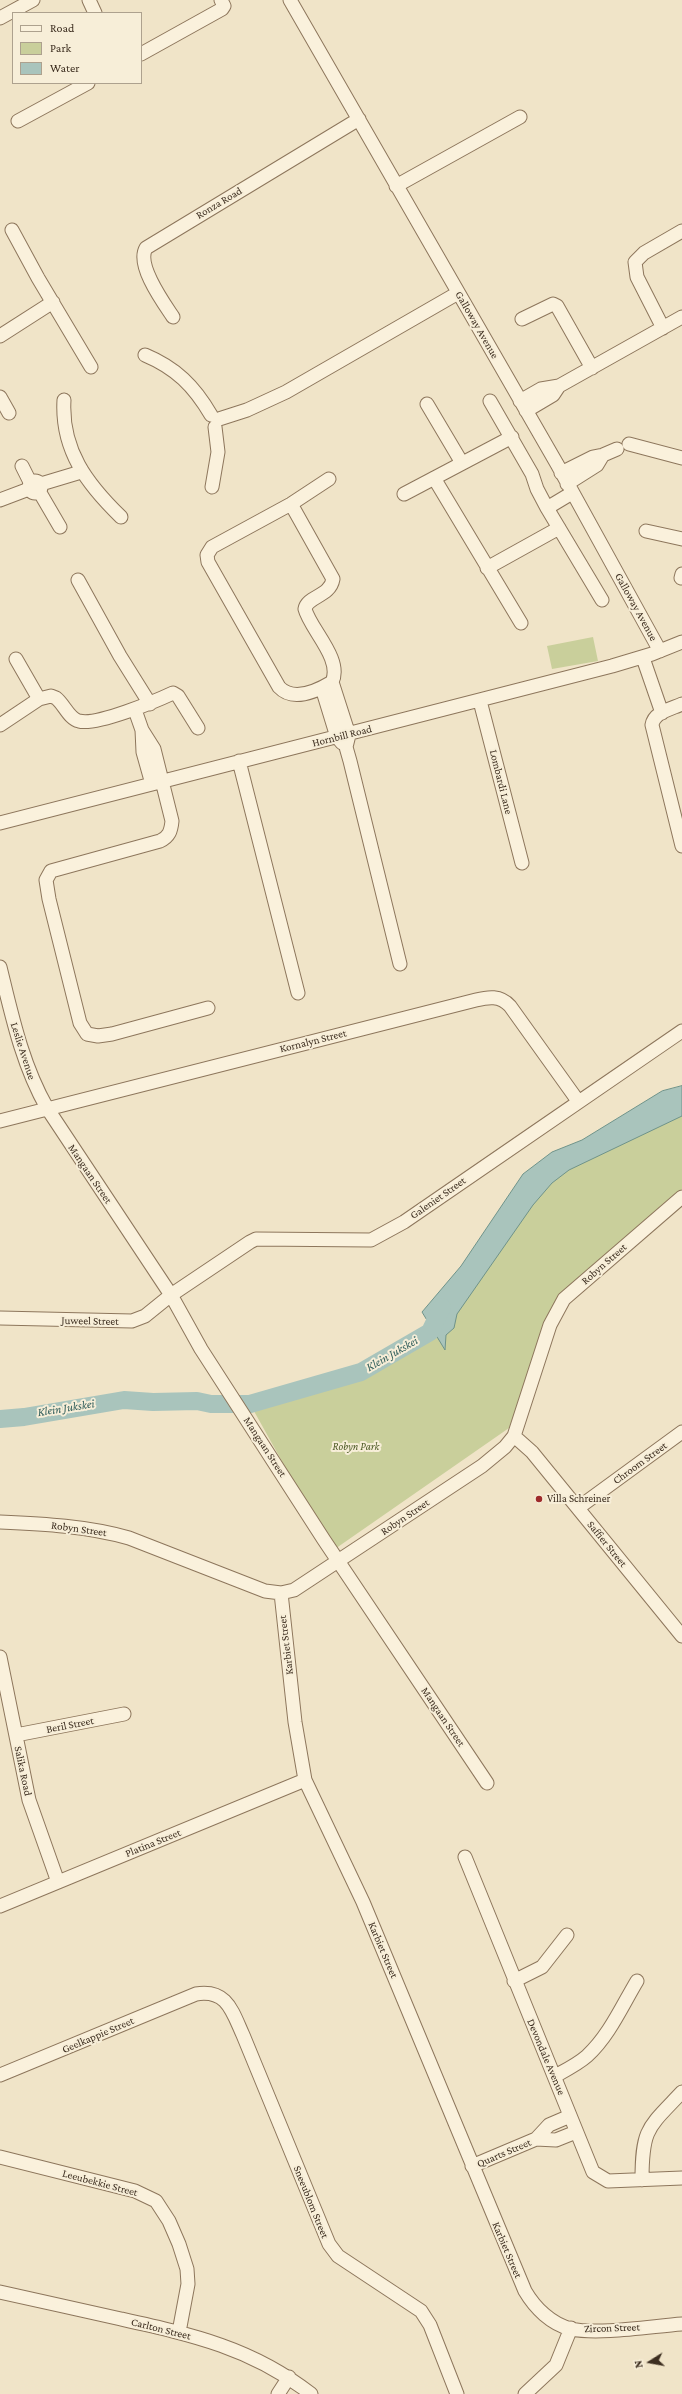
<!DOCTYPE html>
<html>
<head>
<meta charset="utf-8">
<style>
  body { margin:0 }
  #map { position:relative; width:682px; height:2394px; overflow:hidden; background:#f0e4c8; font-family:"Crimson Pro",serif }
  canvas { display:block }
  .legend { position:absolute; left:12px; top:12px; width:130px; height:72px; box-sizing:border-box; background:#f7eed8; border:1px solid #ada18e; margin:0; padding:5px 7px; list-style:none; font-size:12px; color:#3d2e20 }
  .legend li { display:flex; align-items:center; gap:8px; height:20px }
  .legend b { width:20px; border:1px solid #ada18e }
  .north { position:absolute; left:630px; top:2342px; width:40px; height:40px; -webkit-text-stroke:3px #f7eed8; paint-order:stroke; rotate:259deg; font-size:11px; font-weight:700; line-height:16px; text-align:center; color:#3d2e20 }
  .north::after { content:''; display:block; margin:auto; width:14px; height:18px; background:#3d2e20; clip-path:polygon(50% 0,100% 100%,50% 72%,0 100%) }
</style>
</head>
<body>
<div id="map">
<canvas width="682" height="2394"></canvas>
<ul class="legend">
<li><b style="height:5px;background:#faf1dc"></b>Road</li>
<li><b style="height:11px;background:#c9cf9b"></b>Park</li>
<li><b style="height:11px;background:#a9c4bc"></b>Water</li>
</ul>
<div class="north">N</div>
</div>
<script>
const c = document.querySelector('canvas').getContext('2d');
c.lineJoin = 'round';
function fillPath(path, color) {
  c.fillStyle = color;
  c.fill(path, 'evenodd');
}
function stroke(path, color, width, dash) {
  c.strokeStyle = color;
  c.lineWidth = width;
  c.lineCap = dash ? 'butt' : 'round';
  c.setLineDash(dash || []);
  c.stroke(path);
}
function label(font, color, halo, rows, align = 'center') {
  c.font = font + ' "Crimson Pro",serif';
  c.lineWidth = 4;
  c.setLineDash([]);
  c.textBaseline = 'middle';
  c.strokeStyle = halo;
  c.fillStyle = color;
  for (const [text, x, y, turn = 0] of rows) {
    c.save();
    c.translate(x, y);
    c.rotate((+turn || 0) * Math.PI / 180);
    c.textAlign = isNaN(turn) ? turn : align;
    if (halo) c.strokeText(text, 0, 0);
    c.fillText(text, 0, 0);
    c.restore();
  }
}
const green = new Path2D(`
  M593 637 598 661 552 669 547 646Z
  M682 1095V1189L558 1296 509 1428 332 1551 250 1404 361 1372 430 1332 444 1302 536 1178Z`);
const water = new Path2D(`
  M682 1086V1116L569 1170 552 1183 533 1205 457 1314 454 1328 446 1335 445 1350 422 1312 461 1266 523 1174 552 1152 582 1140 662 1091Z`);
const river = new Path2D(`
  M0 1419 24 1417 124 1400 153 1402 197 1401 211 1404H250L361 1372 430 1332 442 1307`);
const minor = new Path2D(`
  M89 0 95 13
  M290 0 557 464 660 651
  M0 18 33 0
  M141 54 222 9 224 6 221 0
  M18 121 88 83
  M396 186 520 117
  M12 230 38 278 91 367
  M173 317C163 302 136 265 146 248L359 119
  M522 319 553 304 557 306 592 368
  M663 328 637 277 635 262 644 253 682 231
  M0 336 53 302
  M145 355C176 368 194 386 211 415
  M0 397 9 413
  M64 400C61 450 87 484 121 517
  M490 401 532 474 537 489 547 508 602 600
  M520 401 541 389 559 386 682 317
  M427 404 462 463
  M526 411 553 395 559 386
  M219 419 247 410 286 392 458 293
  M629 444 682 458
  M22 466 30 482
  M561 473 593 457 603 455 617 449
  M434 478 521 623
  M29 487a6 6 0 1 1 12 0a6 6 0 1 1-12 0Z
  M41 484 81 472
  M567 484 597 465 603 455
  M212 487 218 452 215 427
  M39 491 60 527
  M404 494 512 437
  M0 500 29 489
  M291 504 333 579C330 597 307 596 305 609 310 629 343 659 332 682 317 691 293 702 279 687L208 562 207 555 212 547 291 504 329 479
  M547 508 572 493
  M646 531 682 539
  M487 568 559 528
  M681 578 682 574
  M78 580 120 656 150 704
  M643 658 662 713
  M16 659 39 699
  M332 682 349 735 346 747 350 761 400 964
  M322 688 337 737 342 743
  M480 701 522 863
  M682 704C671 709 654 712 652 725L682 846
  M135 710 142 730 154 749 172 821C171 831 169 837 160 841L51 871 46 880 49 899 80 1023 87 1034 98 1036 112 1034 208 1008
  M0 725 39 699 51 696 56 698C64 704 69 719 79 721 96 726 156 701 173 693L178 696 198 728
  M142 730 143 752 152 784
  M239 761 298 993
  M0 823 612 666 652 654 682 642
  M0 967C12 1016 22 1064 47 1108L171 1295 201 1349 324 1540 487 1783
  M0 1121 476 1000C488 997 500 995 510 1006L578 1101
  M0 1318 132 1321 145 1316 171 1295 250 1242 256 1239 371 1240 404 1222 682 1031
  M514 1436 532 1452 682 1636
  M578 1508 682 1432
  M0 1522C44 1524 87 1526 129 1538L265 1591 281 1593 294 1590 482 1466 505 1447 514 1436 550 1325 564 1299 682 1197
  M281 1593 295 1722 305 1780 363 1902 525 2291C535 2308 551 2324 571 2329 599 2335 653 2326 682 2324
  M0 1657 29 1800 58 1882
  M16 1735 124 1714
  M465 1857 593 2172 608 2181 682 2178
  M0 1906 305 1780
  M514 1981 542 1967 567 1935
  M0 2075 196 1994C227 1989 232 2011 243 2035L329 2244 338 2256 421 2311 430 2325 457 2394
  M555 2076C566 2070 578 2064 587 2056 609 2036 622 2006 637 1981
  M536 2139 556 2140 576 2132
  M0 2157 135 2191 156 2201 169 2221 179 2244 187 2269 188 2284 179 2332
  M472 2166 536 2139 549 2125 570 2116
  M642 2180C642 2128 648 2128 682 2092
  M0 2292C40 2301 81 2310 121 2319 193 2335 252 2348 311 2394
  M278 2394 289 2377
  M525 2394 556 2365 571 2328`);
const markers = [
  [539,1499,4,"#9e2a2b"]
];
const streetNames = [
  ["Ronza Road",219,203,-31],
  ["Galloway Avenue",477,325,60],
  ["Galloway Avenue",636,607,61],
  ["Hornbill Road",342,736,-14],
  ["Lombardi Lane",501,782,76],
  ["Kornalyn Street",313,1041,-14],
  ["Leslie Avenue",23,1051,72],
  ["Mangaan Street",90,1174,56],
  ["Galeniet Street",438,1198,-35],
  ["Robyn Street",604,1264,-41],
  ["Juweel Street",90,1321,1],
  ["Mangaan Street",265,1447,57],
  ["Chroom Street",640,1463,-36],
  ["Robyn Street",405,1517,-34],
  ["Robyn Street",79,1529,8],
  ["Saffier Street",607,1544,51],
  ["Karbiet Street",286,1645,-97],
  ["Mangaan Street",443,1717,56],
  ["Beril Street",70,1725,-11],
  ["Salika Road",23,1771,78],
  ["Platina Street",153,1843,-22],
  ["Karbiet Street",383,1950,67],
  ["Geelkappie Street",98,2035,-23],
  ["Devondale Avenue",546,2057,67],
  ["Quarts Street",504,2153,-23],
  ["Leeubekkie Street",100,2183,15],
  ["Sneeublom Street",311,2202,68],
  ["Karbiet Street",507,2250,67],
  ["Zircon Street",612,2328,-2],
  ["Carlton Street",161,2329,14]
];
const parkNames = [
  ["Robyn Park",356,1447]
];
const poiNames = [
  ["Villa Schreiner",547,1499]
];
const waterNames = [
  ["Klein Jukskei",392,1354,-30],
  ["Klein Jukskei",66,1408,-9]
];
fillPath(green, '#c9cf9b');
fillPath(water, '#a9c4bc');
stroke(water, '#6f938a', 1);
stroke(river, '#a9c4bc', 18);
stroke(minor, '#8d765c', 15);
stroke(minor, '#faf1dc', 13);
for (const [x, y, r, color] of markers) {
  const dot = new Path2D();
  dot.arc(x, y, r, 0, 2 * Math.PI);
  c.fillStyle = color;
  c.fill(dot);
  stroke(dot, '#f7eed8', 1.5);
}
label('11px', '#3d2e20', '#f7eed8', streetNames);
label('italic 11px', '#4d5a26', '#f7eed8', parkNames);
label('11px', '#3d2e20', '#f7eed8', poiNames, 'left');
label('italic 12px', '#2f5d5a', '#f7eed8', waterNames);
</script>
</body>
</html>
